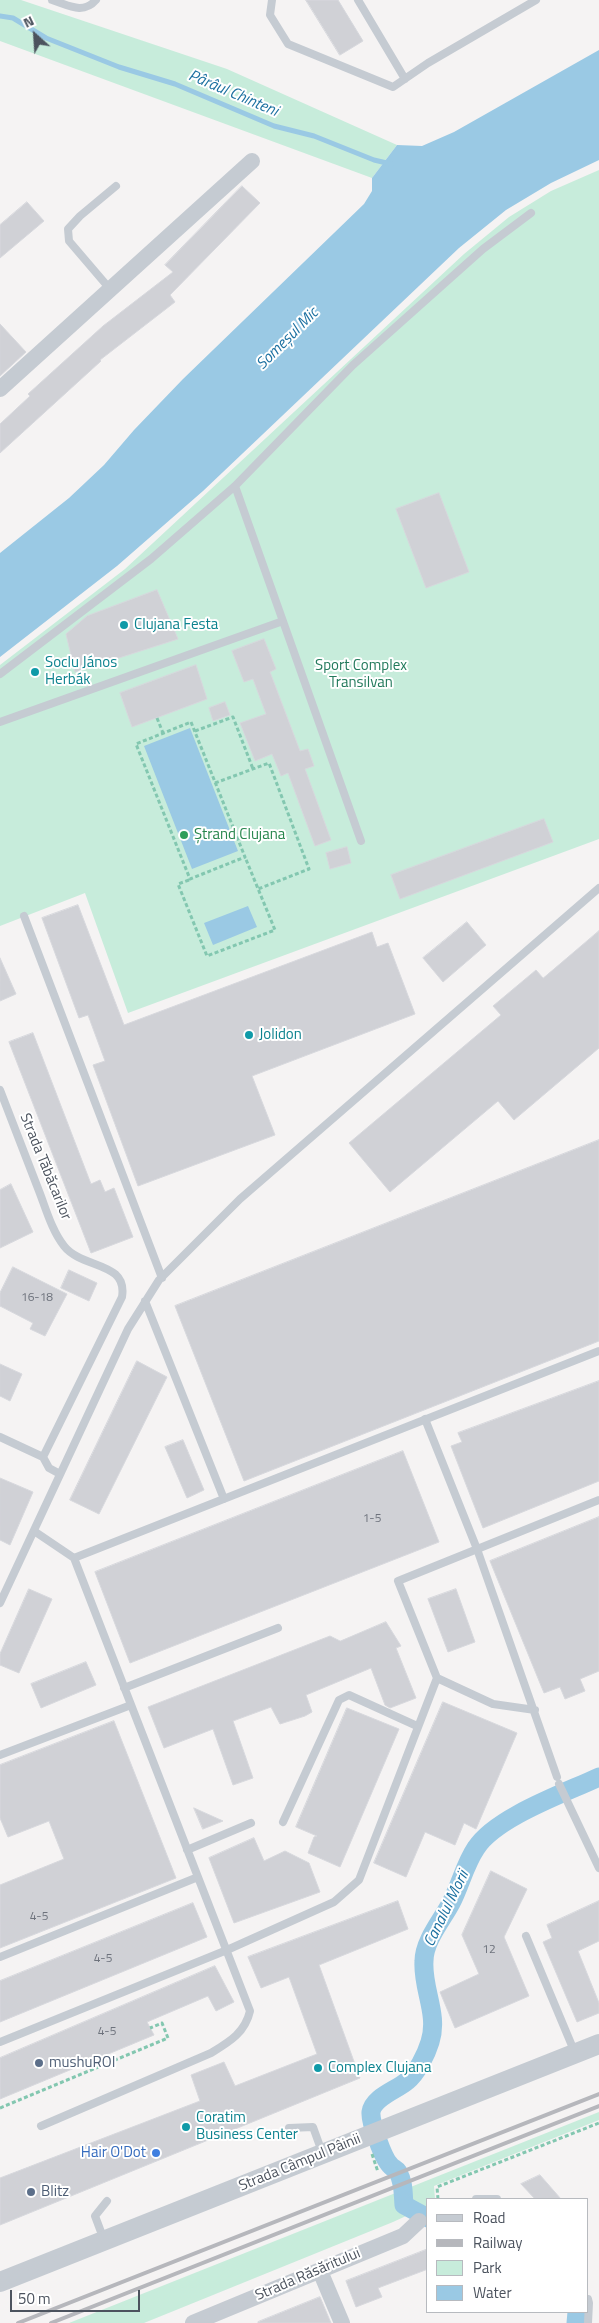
<!DOCTYPE html>
<html>
<head>
<meta charset="utf-8">
<style>
  body { margin:0 }
  #map { position:relative; width:599px; height:2323px; overflow:hidden; background:#f5f3f3; font-family:"Titillium Web",sans-serif }
  canvas { display:block }
  .legend { position:absolute; left:426px; top:2198px; width:162px; height:115px; box-sizing:border-box; background:#fff; border:1px solid #b7babf; margin:0; padding:6px 9px; list-style:none; font-size:15px; color:#4c535e }
  .legend li { display:flex; align-items:center; gap:10px; height:25px }
  .legend b { width:25px; border:1px solid #b7babf }
  .north { position:absolute; left:10px; top:10px; width:50px; height:50px; -webkit-text-stroke:4px #fff; paint-order:stroke; rotate:334deg; font-size:14px; font-weight:700; line-height:20px; text-align:center; color:#4c535e }
  .north::after { content:''; display:block; margin:auto; width:18px; height:22px; background:#4c535e; clip-path:polygon(50% 0,100% 100%,50% 72%,0 100%) }
  .scale { position:absolute; left:10px; top:2290px; width:130px; height:22px; box-sizing:border-box; border:2px solid #4c535e; border-top:0; padding-left:6px; font-size:15px; line-height:18px; white-space:nowrap; color:#4c535e; -webkit-text-stroke:4px #fff; paint-order:stroke }
</style>
</head>
<body>
<div id="map">
<canvas width="599" height="2323"></canvas>
<ul class="legend">
<li><b style="height:6px;background:#c5cbd2"></b>Road</li>
<li><b style="height:6px;background:#b6b7bc"></b>Railway</li>
<li><b style="height:14px;background:#c7ecdb"></b>Park</li>
<li><b style="height:14px;background:#9ac9e4"></b>Water</li>
</ul>
<div class="north">N</div>
<div class="scale">50 m</div>
</div>
<script>
const c = document.querySelector('canvas').getContext('2d');
c.lineJoin = 'round';
function fillPath(path, color) {
  c.fillStyle = color;
  c.fill(path, 'evenodd');
}
function stroke(path, color, width, dash) {
  c.strokeStyle = color;
  c.lineWidth = width;
  c.lineCap = dash ? 'butt' : 'round';
  c.setLineDash(dash || []);
  c.stroke(path);
}
function label(font, color, halo, rows, align = 'center') {
  c.font = font + ' "Titillium Web",sans-serif';
  c.lineWidth = 4;
  c.setLineDash([]);
  c.textBaseline = 'middle';
  c.strokeStyle = halo;
  c.fillStyle = color;
  for (const [text, x, y, turn = 0] of rows) {
    c.save();
    c.translate(x, y);
    c.rotate((+turn || 0) * Math.PI / 180);
    c.textAlign = isNaN(turn) ? turn : align;
    if (halo) c.strokeText(text, 0, 0);
    c.fillText(text, 0, 0);
    c.restore();
  }
}
const green = new Path2D(`
  M0 0H21L227 69 397 145 372 178 0 41Z
  M599 170V839L128 1013 85 893 0 926V665L125 569 464 254 509 217 551 191Z
  M599 2112V2120L434 2186 435 2199H428V2206L393 2222 144 2323H69Z`);
const water = new Path2D(`
  M599 50V160L551 183 506 210 459 248 203 491 117 566 0 657V553L69 498 104 465 134 430 183 379 364 204 372 191V178L397 145 422 146 454 132Z
  M190 728 238 851 192 869 144 746Z
  M248 906 257 927 213 945 204 923Z`);
const stream = new Path2D(`
  M0 16 13 18 46 38 119 67 175 84 274 126 314 136 374 160 391 164`);
const canal = new Path2D(`
  M428 2218 404 2205C403 2194 404 2183 398 2172 396 2169 392 2168 390 2165 383 2158 370 2122 371 2112 373 2097 397 2090 407 2081 417 2073 426 2055 430 2042 439 2014 422 1989 424 1961 424 1941 442 1920 451 1903 460 1886 465 1864 476 1848 496 1817 565 1793 599 1777
  M576 2323 577 2312`);
const building = new Path2D(`
  M306 0H338L363 41 340 55Z
  M242 186 260 203 170 295 175 302 100 360 101 361 0 453V424L30 396 28 394 103 326 173 272 165 265Z
  M27 202 44 221 0 258V225Z
  M0 324 26 352 0 376Z
  M439 493 469 572 426 588 396 509Z
  M157 590 178 639 75 672 66 634 87 616Z
  M264 639 276 669 270 672 300 751 308 749 314 766 305 769 331 840 315 846 288 773 281 776 272 754 255 761 240 723 266 714 253 679 244 682 232 651Z
  M196 665 207 699 132 727 120 693Z
  M225 702 230 715 213 721 209 708Z
  M544 819 553 842 400 899 391 875Z
  M347 847 351 863 330 869 326 853Z
  M78 905 124 1025 372 932 377 947 388 943 415 1014 252 1076 275 1135 138 1186 93 1065 105 1061 88 1015 79 1018 42 918Z
  M467 922 486 945 443 982 423 958Z
  M599 931V1048L514 1120 498 1101 390 1192 349 1143 501 1015 493 1006 536 970 543 978Z
  M0 958 16 994 0 1001Z
  M33 1033 91 1184 100 1180 105 1192 114 1188 133 1237 91 1253 9 1042Z
  M599 1140V1341L244 1481 175 1306Z
  M11 1184 33 1232 0 1248V1190Z
  M13 1267 67 1294 45 1336 30 1329 33 1323 0 1306V1293Z
  M69 1270 97 1283 89 1301 61 1288Z
  M137 1361 167 1377 99 1514 70 1500Z
  M0 1364 22 1374 10 1401 0 1396Z
  M599 1381V1481L483 1528 451 1446 462 1442 458 1433Z
  M183 1440 204 1490 187 1498 165 1447Z
  M403 1451 439 1542 130 1663 95 1572Z
  M0 1478 33 1492 10 1545 0 1540Z
  M599 1517V1671L580 1679 585 1691 565 1699 560 1687 544 1693 490 1561Z
  M29 1589 52 1599 19 1673 0 1665V1654Z
  M456 1589 475 1642 448 1652 428 1599Z
  M386 1622 401 1646 396 1648 416 1698 390 1708 385 1705 371 1668 306 1695 312 1712 305 1716 280 1724 271 1707 233 1721 253 1778 233 1785 213 1729 164 1748 148 1707 330 1636 340 1641Z
  M86 1662 96 1685 41 1708 31 1684Z
  M443 1702 517 1733 476 1829 464 1823 455 1845 425 1832 406 1877 374 1863Z
  M347 1708 399 1729 340 1867 308 1853 314 1837 317 1836 296 1827Z
  M114 1721 176 1878 0 1948V1885L64 1859 49 1821 8 1837 0 1818V1765Z
  M194 1808 223 1821 203 1829Z
  M254 1838 264 1861 285 1851 309 1863 320 1892 234 1923 209 1858Z
  M491 1871 527 1889 504 1937 529 1996 455 2028 440 1992 479 1974 462 1935Z
  M398 1901 408 1929 319 1965 360 2078 0 2225V2178L200 2101 191 2075 224 2062 235 2086 317 2054 289 1977 261 1988 248 1957Z
  M599 1901V1941L578 1951 599 2003V2013L577 2022 543 1942 552 1938 547 1925Z
  M193 1903 207 1937 0 2022V1981Z
  M215 1966 234 2002 216 2011 208 1996 147 2022 154 2035 0 2099V2058Z
  M540 2175 561 2199H535L521 2184Z
  M428 2249V2269L378 2288 382 2297 356 2307 346 2281Z
  M320 2297 331 2323H258V2322Z`);
const path = new Path2D(`
  M157 718 163 733
  M191 722 245 857 190 879 136 744Z
  M195 731 233 717 253 769
  M215 783 269 763 309 869 258 889
  M189 880 178 884 207 956 275 930 245 857
  M0 2108 168 2038 162 2023 150 2028
  M372 2154 378 2172
  M438 2199 437 2187 599 2123`);
const service = new Path2D(`
  M52 0C68 5 83 15 96 0
  M272 0 270 15 288 44 393 87 428 63 536 0
  M358 0 405 79
  M110 289 69 241 68 229 80 216 116 186
  M235 486 361 841
  M0 674 151 559 235 486 353 365 483 249 531 213
  M0 722 283 621
  M24 916 162 1278
  M0 1090C13 1124 26 1157 39 1191 46 1209 52 1231 64 1246 82 1269 128 1261 122 1297L43 1457 49 1468 60 1474
  M145 1301 224 1499
  M425 1419 477 1549 557 1777
  M0 1437 43 1457
  M34 1531 74 1558 250 2011C245 2033 229 2042 211 2053L41 2126
  M74 1558 599 1351
  M0 1603 128 1329 159 1280 240 1199 599 888
  M437 1678 398 1581 599 1500
  M124 1688 278 1628
  M0 1755 131 1705
  M559 1784 599 1868
  M283 1822 339 1700 349 1695 417 1726
  M187 1850 251 1823
  M526 1936 575 2053
  M0 1957 198 1877
  M0 2042 227 1950 334 1902 359 1880 437 1678 493 1704 535 1710
  M289 2128 313 2127 322 2152
  M476 2199H497
  M104 2240 95 2216 107 2201
  M588 2299 589 2303 588 2323`);
const minor = new Path2D(`
  M0 389 252 161
  M320 2271 342 2323
  M193 2323 403 2236 419 2221`);
const tertiary = new Path2D(`
  M0 2282 599 2044`);
const rail = new Path2D(`
  M18 2323 599 2094
  M51 2323 599 2106`);
const markers = [
  [124,625,5,"#0f9aa8"],
  [35,672,5,"#0f9aa8"],
  [184,835,5,"#2e9e5b"],
  [249,1035,5,"#0f9aa8"],
  [39,2063,5,"#5c6f8a"],
  [318,2068,5,"#0f9aa8"],
  [186,2127,5,"#0f9aa8"],
  [156,2153,5,"#3f7fe0"],
  [31,2192,5,"#5c6f8a"]
];
const numberNames = [
  ["16-18",37,1298],
  ["1-5",372,1519],
  ["4-5",39,1917],
  ["12",489,1950],
  ["4-5",103,1959],
  ["4-5",107,2032]
];
const cultureNames = [
  ["Clujana Festa",134,625],
  ["Soclu János",45,663],
  ["Herbák",45,680],
  ["Jolidon",259,1035],
  ["Complex Clujana",328,2068],
  ["Coratim",196,2118],
  ["Business Center",196,2135]
];
const parkNames = [
  ["Sport Complex",361,666],
  ["Transilvan",361,683]
];
const leisureNames = [
  ["Ștrand Clujana",194,835]
];
const streetNames = [
  ["Strada Tăbăcarilor",45,1167,68],
  ["Strada Câmpul Pâinii",300,2163,-22],
  ["Strada Răsăritului",308,2275,-23]
];
const serviceNames = [
  ["mushuROI",49,2063],
  ["Blitz",41,2192]
];
const shopNames = [
  ["Hair O'Dot",146,2153]
];
const waterNames = [
  ["Pârâul Chinteni",233,94,23],
  ["Someșul Mic",288,339,-45],
  ["Canalul Morii",447,1909,-64]
];
fillPath(green, '#c7ecdb');
fillPath(water, '#9ac9e4');
stroke(stream, '#9ac9e4', 5);
stroke(canal, '#9ac9e4', 19);
fillPath(building, '#d0d1d6');
stroke(building, '#d7d8dd', 1);
stroke(path, '#83c7b0', 3, [4, 2.5]);
stroke(service, '#c5cbd2', 8);
stroke(minor, '#c5cbd2', 16);
stroke(tertiary, '#c5cbd2', 20);
stroke(rail, '#b6b7bc', 4);
for (const [x, y, r, color] of markers) {
  const dot = new Path2D();
  dot.arc(x, y, r, 0, 2 * Math.PI);
  c.fillStyle = color;
  c.fill(dot);
  stroke(dot, '#fff', 2);
}
label('12px', '#6d727c', null, numberNames);
label('15px', '#0d838f', '#fff', cultureNames, 'left');
label('15px', '#237a5c', '#fff', parkNames);
label('15px', '#27864d', '#fff', leisureNames, 'left');
label('15px', '#4c535e', '#fff', streetNames);
label('15px', '#4e5e75', '#fff', serviceNames, 'left');
label('15px', '#366cbe', '#fff', shopNames, 'right');
label('italic 16px', '#1d71a1', '#fff', waterNames);
</script>
</body>
</html>
